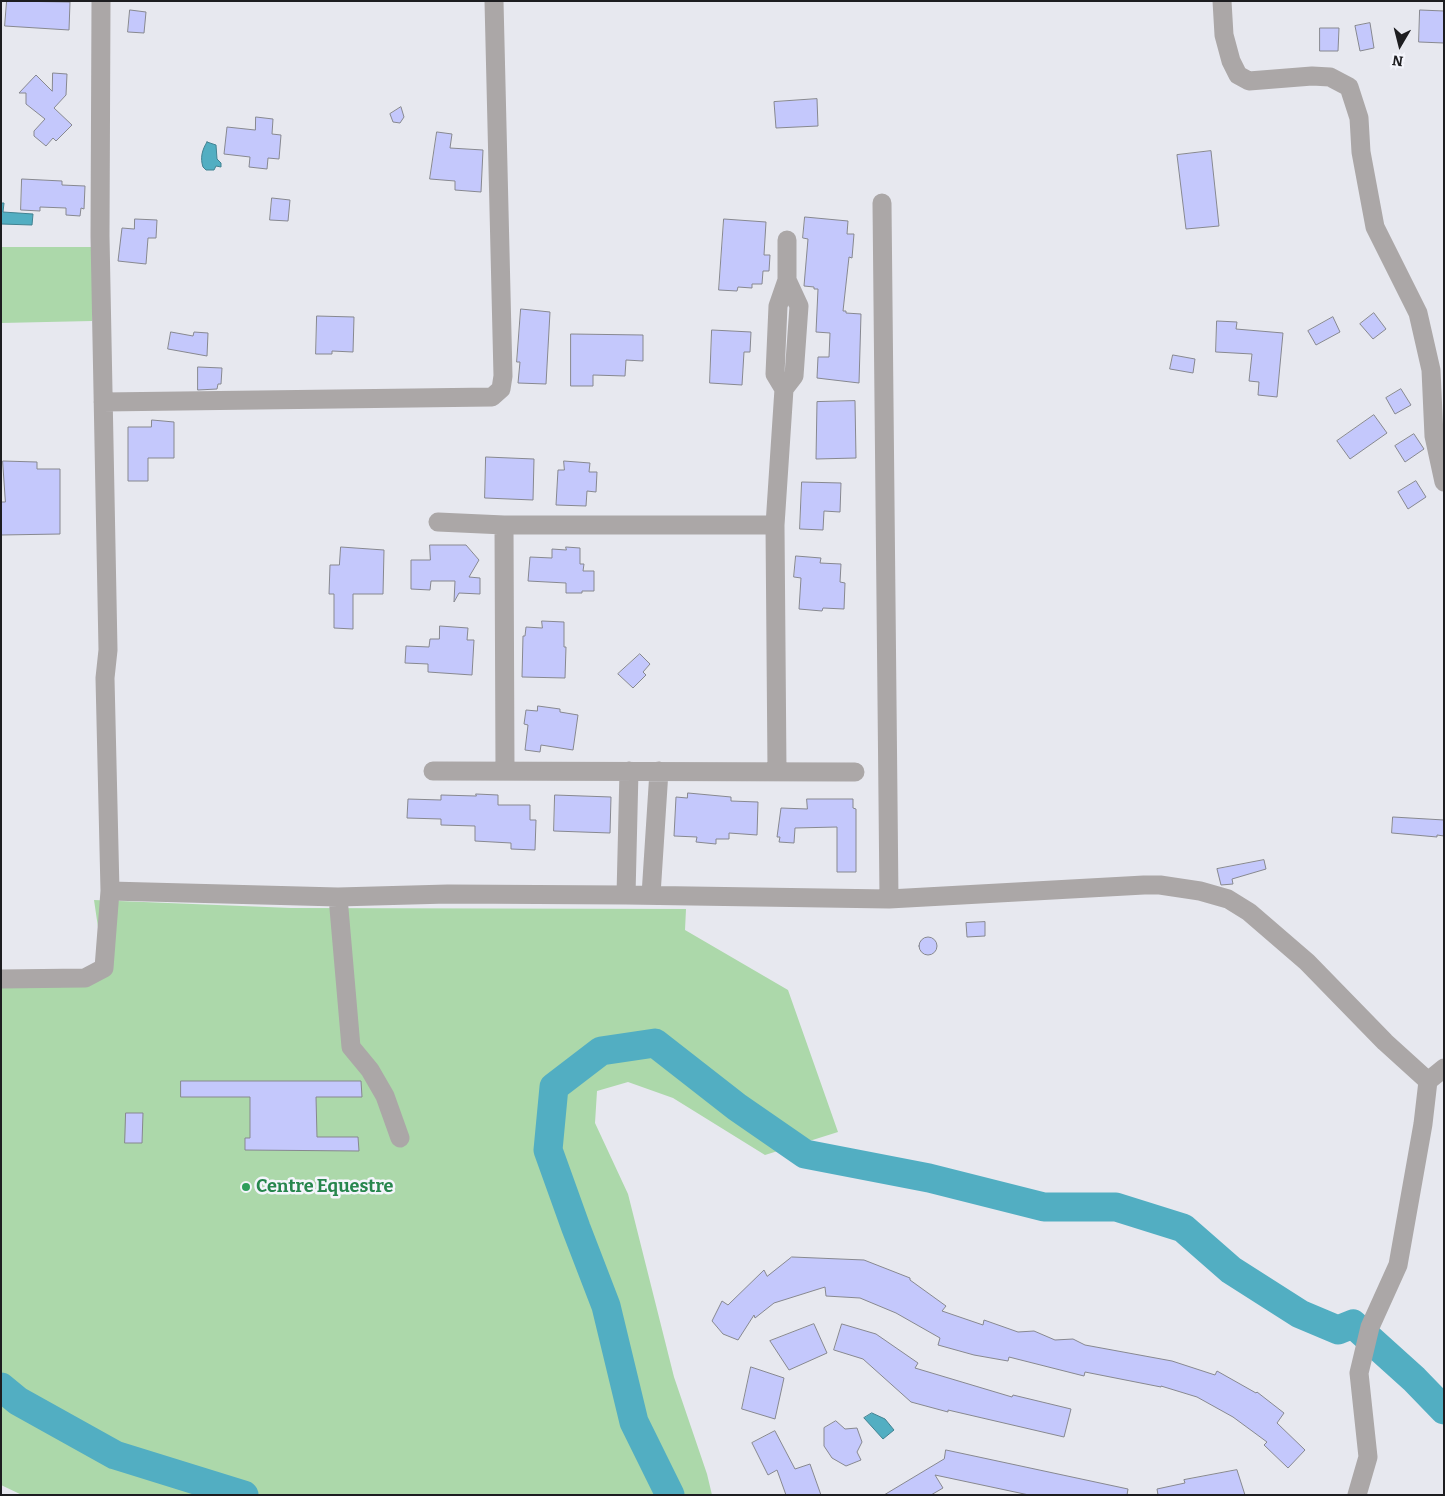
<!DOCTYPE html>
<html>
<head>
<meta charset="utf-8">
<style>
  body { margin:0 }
  #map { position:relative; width:1445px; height:1496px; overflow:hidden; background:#e7e8ef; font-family:Bitter,serif }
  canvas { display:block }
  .frame { position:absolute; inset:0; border:2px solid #1d1d20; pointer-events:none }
  .north { position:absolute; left:1375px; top:20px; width:50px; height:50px; -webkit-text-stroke:4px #f4f5fc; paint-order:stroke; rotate:188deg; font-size:14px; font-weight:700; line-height:20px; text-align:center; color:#1d1d20 }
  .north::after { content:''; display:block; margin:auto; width:18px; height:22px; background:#1d1d20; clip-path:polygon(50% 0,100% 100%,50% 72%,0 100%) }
</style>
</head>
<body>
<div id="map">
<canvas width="1445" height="1496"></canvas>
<div class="frame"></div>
<div class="north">N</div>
</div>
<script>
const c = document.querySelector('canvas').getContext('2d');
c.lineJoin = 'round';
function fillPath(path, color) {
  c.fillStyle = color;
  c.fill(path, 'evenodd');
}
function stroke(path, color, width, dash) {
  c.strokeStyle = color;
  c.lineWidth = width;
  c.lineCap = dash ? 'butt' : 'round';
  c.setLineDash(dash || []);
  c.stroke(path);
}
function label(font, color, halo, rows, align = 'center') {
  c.font = font + ' Bitter,serif';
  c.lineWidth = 5;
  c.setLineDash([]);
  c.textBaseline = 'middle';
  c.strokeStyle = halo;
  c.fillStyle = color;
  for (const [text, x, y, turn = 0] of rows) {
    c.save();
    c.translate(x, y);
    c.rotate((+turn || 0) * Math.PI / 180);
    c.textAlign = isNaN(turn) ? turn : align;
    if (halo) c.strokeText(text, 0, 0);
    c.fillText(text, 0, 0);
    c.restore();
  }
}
const green = new Path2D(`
  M1 247H92V321L1 323Z
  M94 900 291 908 686 909 685 930 788 990 838 1132 765 1155 673 1098 628 1082 597 1091 595 1123 628 1194 674 1377 707 1474 712 1495H22L1 1485V973L104 968Z`);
const water = new Path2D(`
  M207 142 216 145 217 159 221 163V167L216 166 214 170H206L203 167C200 158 202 150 207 142Z
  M1 203H4L3 212 33 214 32 225 1 224Z
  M872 1413 885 1419 894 1430 883 1439 864 1418Z`);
const river = new Path2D(`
  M1 1387 18 1401 115 1455 244 1495
  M670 1495 634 1422 606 1306 576 1228 548 1150 554 1087 601 1051 655 1043 737 1107 805 1154 929 1178 1044 1207H1116L1183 1228 1231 1270 1300 1314 1338 1330 1353 1324 1414 1379 1444 1410`);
const building = new Path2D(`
  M7 1 70 2 69 30 5 26Z
  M130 10 146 12 144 33 128 32Z
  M1420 10 1444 11V43L1419 42Z
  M1370 23 1374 48 1360 51 1355 26Z
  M1320 28H1339L1338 51H1320Z
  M53 73 67 74 66 95 54 108 72 125 56 141 53 138 46 146 34 136V131L45 119 26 104V93H19L36 75 52 91Z
  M817 99 818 126 776 128 774 102Z
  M401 107 404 117 400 123 393 122 390 114Z
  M256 117 273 119 272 134 281 135 279 159 268 158 267 169 249 167 250 157 224 154 227 127 255 130Z
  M437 132 452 134 450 148 483 150 481 192 455 190V181L430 179Z
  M1211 151 1219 226 1186 229 1177 155Z
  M22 179 62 181V185L85 186 84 209 81 208 80 216 66 215V208L40 207V211L21 210Z
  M272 198 290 200 288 221 270 220Z
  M805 217 848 221 847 234H854L852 258 849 257 843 311H846V313L861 314 859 383 817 378 818 357H829L830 333 816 332 818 289H814V287L804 286 808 239 803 238Z
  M135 219 157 220 156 238H148L146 264 118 261 122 228 134 229Z
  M724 219 766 222 764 255H770L769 271H763L762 284H752V288L738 287 737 291 719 290Z
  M521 309 550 312 546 384 518 383 520 362H517Z
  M1374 313 1386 329 1373 339 1360 324Z
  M317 316 354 317 353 352 332 351V354H316Z
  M1333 317 1340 332 1316 345 1308 331Z
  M1217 321 1237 322 1236 329 1283 333 1277 397 1258 395 1259 382 1249 381 1252 354 1216 352Z
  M712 330 751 332 750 352H744L742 385 710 383Z
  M171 332 193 336 194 332 208 333 207 356 168 349Z
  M571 334 643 335V361L626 360 625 376 593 375V386H571Z
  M1173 355 1195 359 1193 373 1170 369Z
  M198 367 222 368 221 384H218L217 389 198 390Z
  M1401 389 1411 405 1395 414 1386 398Z
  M855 401 856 458 816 459 817 402Z
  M1374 415 1387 433 1350 459 1337 441Z
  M152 420 174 422V458H148V481H128V427H151Z
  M1414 434 1424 449 1405 462 1395 446Z
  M486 457 534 459 533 500 485 498Z
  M3 461 37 462V469H60V534L1 535V502H5Z
  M564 461 590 463 589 472H597L596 492 587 491 586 506 556 505 558 470H564Z
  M1416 481 1426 497 1408 509 1398 492Z
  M802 482 841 483 840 512 824 511 823 530 800 529Z
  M430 545H466L479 560 469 577 480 578V594L459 593 454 602 455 581H431L430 590 411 589V560H430Z
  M341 547 384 550 383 594H353V629L334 628V594H329L330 565H339Z
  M566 547 580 548V564H584L583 571H594V591H582V593H566V583L528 581 530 557 552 558V549L566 550Z
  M796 556 821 558 820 563 841 564 840 582 845 583 844 609 823 608 822 611 799 609 801 578 794 577Z
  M542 621 564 622V647H566L565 678 522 677 523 636H525L526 627 542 628Z
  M440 626 468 628 467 640H474L472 675 428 672V664L405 663 406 646 429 647 430 639H439Z
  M640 654 650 664 643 672 646 675 633 688 618 674Z
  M538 706 560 709V712L578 715 573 750 541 745 540 752 525 750 528 725 524 724 526 710 537 711Z
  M688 793 731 797V801L758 802 757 835 729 833V839H716V844L696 842 697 837 674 836 676 797 687 798Z
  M476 794 498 795V805H530V820H536L535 850 511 849V843L475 841V826L441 825V819L407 818 408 799 441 800V795L476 796Z
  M555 795 611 797 610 833 554 831Z
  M807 799H853V808L856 809V872H837V827L795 828 794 843 779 842 780 837H777L781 808 807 809Z
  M1393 817 1444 820V836L1437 835V837L1392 833Z
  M1264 860 1266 869 1232 879 1233 884 1221 885 1217 869Z
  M985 922V936L967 937 966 923Z
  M919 946a9 9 0 1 1 18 0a9 9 0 1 1-18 0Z
  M181 1081H361L362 1097H316L317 1137H358L359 1151 245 1150V1138H250V1097H181Z
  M126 1113H143L142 1143H125Z
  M792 1257 864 1260 910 1278V1280L946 1306 942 1311 983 1325 984 1320 1018 1332 1034 1331 1055 1340 1073 1339 1085 1345 1172 1361 1215 1375 1217 1371 1256 1393 1257 1392 1284 1413 1277 1423 1305 1450 1288 1468 1264 1445 1267 1442 1233 1417 1197 1397 1161 1386V1387L1085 1372 1084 1376 1009 1357 1008 1361 974 1355 938 1345 940 1338 896 1313 860 1298 826 1296 825 1287 774 1303 755 1318 754 1315 738 1340 723 1334 712 1321 722 1301 728 1305 764 1270 767 1276Z
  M814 1324 827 1353 789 1370 770 1341Z
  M842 1324 876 1334 918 1363 915 1368 1012 1397 1013 1395 1071 1409 1064 1437 948 1410V1412L911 1402 863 1359 834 1350Z
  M751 1367 784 1378 775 1419 742 1409Z
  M836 1421 845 1429 857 1428 862 1442 857 1452 861 1460 846 1466 832 1458 824 1446V1428Z
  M775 1431 795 1469 810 1464 821 1495H786L777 1470 768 1475 752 1443Z
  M946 1450 1128 1489 1127 1495H1029L935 1475 943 1488 931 1495H884L944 1459Z
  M1237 1470 1245 1495H1158L1157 1489 1185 1483 1184 1480Z`);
const minor = new Path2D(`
  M1222 1 1224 35 1231 61 1238 75 1249 81 1312 76 1330 77 1349 87 1359 118 1361 152 1375 227 1418 313 1431 370 1434 436 1444 482
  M882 203 889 899
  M784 389 775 374 778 306 787 280
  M103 402 492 397 501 389 503 376 494 1
  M438 522 504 525H775
  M504 525 505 771
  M433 771 855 772
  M777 771 775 525 784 389 794 376 799 306 787 280V240
  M110 891 338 897 448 894 626 895 889 899 1144 885H1160L1200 891 1228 899 1249 912 1307 962 1385 1042 1428 1081 1423 1124 1398 1265 1370 1327 1359 1373 1368 1457 1357 1495
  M626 895 629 771
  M651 895 659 771
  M338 897 351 1047 370 1070 385 1096 400 1138
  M1 979 85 978 104 968 110 891 105 678 108 650 100 236 101 1
  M1428 1081 1444 1068`);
const markers = [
  [246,1187,5,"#2e9e5b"]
];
const leisureNames = [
  ["Centre Equestre",256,1187]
];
fillPath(green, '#acd8aa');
fillPath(water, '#52aec2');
stroke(water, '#428291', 1);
stroke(river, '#52aec2', 29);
fillPath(building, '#c4c8fc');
stroke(building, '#87888f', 1);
stroke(minor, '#aba7a7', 19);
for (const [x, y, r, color] of markers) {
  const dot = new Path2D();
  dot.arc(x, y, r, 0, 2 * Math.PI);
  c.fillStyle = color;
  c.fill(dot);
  stroke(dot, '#f4f5fc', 2);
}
label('bold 18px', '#27864d', '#f4f5fc', leisureNames, 'left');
</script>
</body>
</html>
